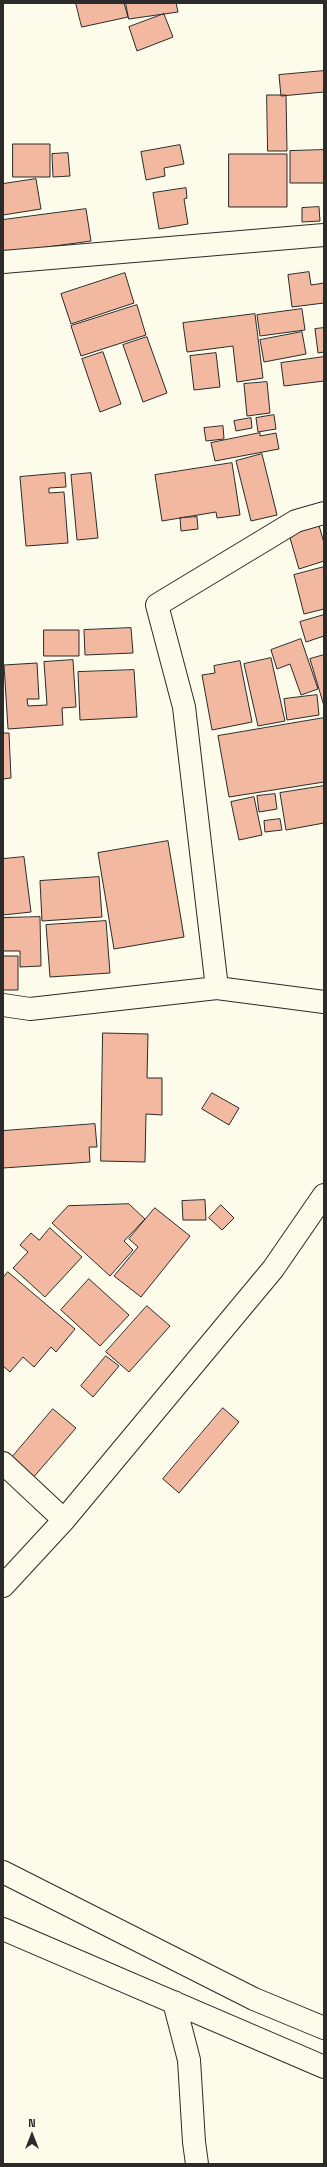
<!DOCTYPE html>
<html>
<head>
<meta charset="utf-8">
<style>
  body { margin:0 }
  #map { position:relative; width:327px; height:2167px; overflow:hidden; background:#fdfbea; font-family:"Space Grotesk",sans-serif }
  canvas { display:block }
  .frame { position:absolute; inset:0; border:4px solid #2b2b2b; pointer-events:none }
  .north { position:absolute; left:12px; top:2115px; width:40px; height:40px; -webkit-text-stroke:3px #fdfbea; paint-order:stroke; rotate:0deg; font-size:11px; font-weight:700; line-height:16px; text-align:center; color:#2b2b2b }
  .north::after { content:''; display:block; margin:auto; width:14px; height:18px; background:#2b2b2b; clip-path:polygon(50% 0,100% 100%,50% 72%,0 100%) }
</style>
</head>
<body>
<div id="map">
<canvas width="327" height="2167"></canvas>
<div class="frame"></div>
<div class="north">N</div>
</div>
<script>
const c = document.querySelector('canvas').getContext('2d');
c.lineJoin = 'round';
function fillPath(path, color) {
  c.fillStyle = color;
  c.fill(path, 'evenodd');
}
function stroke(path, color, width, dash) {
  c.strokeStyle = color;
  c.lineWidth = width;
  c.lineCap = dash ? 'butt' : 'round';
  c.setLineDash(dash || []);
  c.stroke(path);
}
const building = new Path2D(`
  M76 3H124L128 17 82 27Z
  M126 3H176L178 12 129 19Z
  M164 14 173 37 137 51 129 27Z
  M324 71V92L281 96 279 75Z
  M267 95H286L287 151H268Z
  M13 144H50V177H13Z
  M180 145 184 164 164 168 165 176 146 180 141 152Z
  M324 150V183H290V151Z
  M68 153 70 176 53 177 52 154Z
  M229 154H287V207H229Z
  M36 179 41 209 3 215V184Z
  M186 188 187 198 184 199 188 224 159 229 153 193Z
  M319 207 320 221 302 222V208Z
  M86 209 91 241 3 253V220Z
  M309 272 311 285 324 283V303L292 307 288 275Z
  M125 273 134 303 71 324 61 294Z
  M137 305 146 335 81 356 71 326Z
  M302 309 305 330 260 336 257 315Z
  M255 314 263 378 237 382 233 346 187 352 183 323Z
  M324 328V352L318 353 315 329Z
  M302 332 306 354 264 362 260 340Z
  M147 337 167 393 143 402 123 345Z
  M103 352 121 404 100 412 82 359Z
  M216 353 220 387 194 390 190 356Z
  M324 357V381L284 386 281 363Z
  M267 382 270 413 247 416 244 384Z
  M274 415 276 429 258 432 256 418Z
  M251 418 252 428 236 431 234 421Z
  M223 426 224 439 206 441 204 428Z
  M260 433V436L276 433 279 449 215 461 211 443Z
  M262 454 277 515 251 521 236 461Z
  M232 463 240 515 217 518 216 512 162 521 155 475Z
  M65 473 66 487 49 488V493L64 492 68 543 26 546 20 477Z
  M91 473 98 538 77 540 71 475Z
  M197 517 198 529 181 531 180 518Z
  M318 522 324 543V561L299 569 288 531Z
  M324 567V609L304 614 294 575Z
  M324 615V636L306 642 300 622Z
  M131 628 133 653 85 655 84 630Z
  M44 630H79V656H44Z
  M301 639 318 689 301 695 290 664 277 669 271 650Z
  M324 655V706L310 659Z
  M271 658 285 721 258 726 244 664Z
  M73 660 76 707 62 708 63 725 8 729 4 665 37 663 39 699H27L28 706 47 705 44 662Z
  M240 661 252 722 212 730 202 675 215 673 214 666Z
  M134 670 137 717 80 720 78 672Z
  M317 695 319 715 287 720 284 699Z
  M324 718V782L229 797 218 736Z
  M3 733H9L11 778 3 779Z
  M324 786V823L286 830 280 793Z
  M275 794 277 809 259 812 257 796Z
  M254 797 262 835 239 840 231 802Z
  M280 819 282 830 265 832 264 821Z
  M168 841 184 937 114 949 98 853Z
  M24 857 31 912 3 915V859Z
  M99 877 102 917 42 921 40 881Z
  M40 917 41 966 20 967V951H3V918Z
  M106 921 110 973 50 977 46 925Z
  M3 956H18V990H3Z
  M103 1033 148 1034 147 1078H162V1115L146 1114 145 1162 101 1161Z
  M212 1093 239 1108 229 1125 202 1109Z
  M95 1124 97 1147H89L90 1162 3 1168V1131Z
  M205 1200 206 1220H183L182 1201Z
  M129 1204 145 1219 124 1241 133 1250 110 1276 52 1223 68 1206Z
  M221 1205 234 1218 222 1230 209 1218Z
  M155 1208 190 1236 141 1297 114 1276 138 1247 129 1239Z
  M50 1228 82 1257 45 1297 13 1268 28 1252 20 1245 31 1233 39 1240Z
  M8 1272 75 1329 56 1352 51 1347 34 1367 23 1357 10 1372 3 1366V1278Z
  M89 1279 129 1315 100 1346 61 1310Z
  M147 1306 170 1326 129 1372 106 1352Z
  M106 1356 119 1366 93 1397 81 1386Z
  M223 1408 239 1422 179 1493 163 1479Z
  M53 1409 76 1428 32 1479 9 1461Z`);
const street = new Path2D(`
  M3 262 324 235
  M217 988 184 707 157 605 296 521 324 513
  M3 1005 30 1009 217 988 324 1002
  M3 1463 64 1520
  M3 1586 64 1520 273 1269 324 1195
  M3 1872 254 1999 324 2028
  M3 1929 324 2067
  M174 2002 189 2060 194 2142 197 2164`);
fillPath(building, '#f2b8a0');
stroke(building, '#2b2b2b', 1);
stroke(street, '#2b2b2b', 24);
stroke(street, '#fdfbea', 22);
</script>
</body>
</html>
